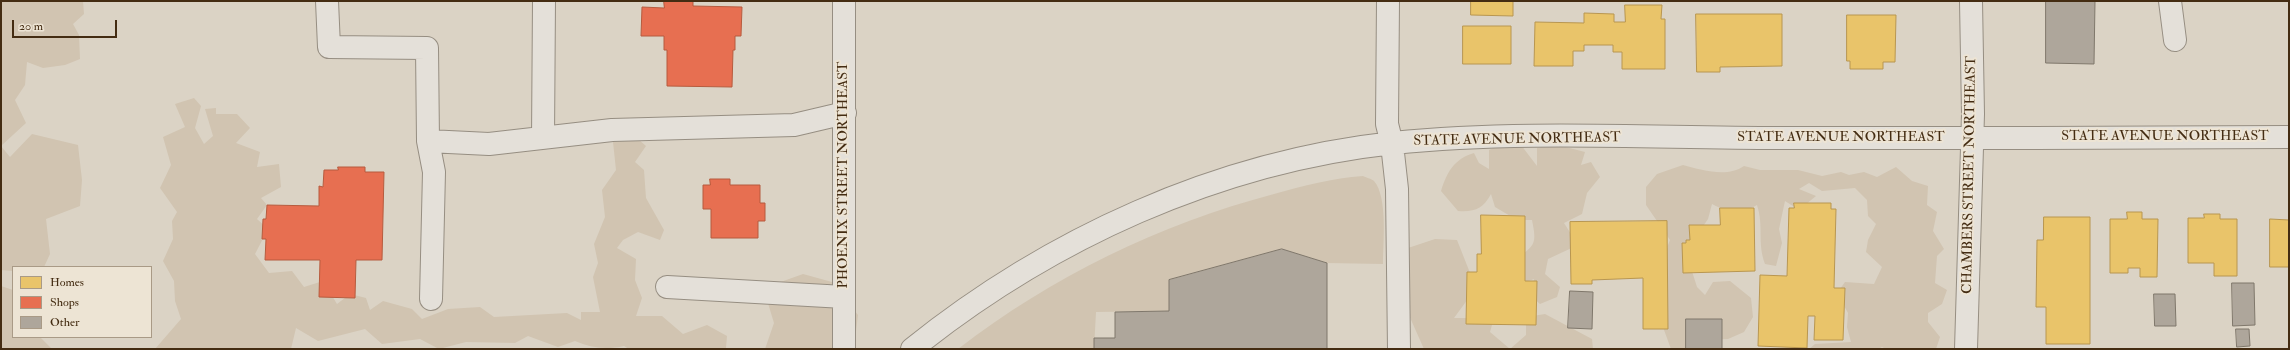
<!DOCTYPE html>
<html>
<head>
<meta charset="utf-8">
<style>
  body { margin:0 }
  #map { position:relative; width:2290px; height:350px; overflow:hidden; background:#dbd3c5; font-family:"IM FELL Double Pica",serif }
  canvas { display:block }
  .frame { position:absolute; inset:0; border:2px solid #442c12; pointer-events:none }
  .legend { position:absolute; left:12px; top:266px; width:140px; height:72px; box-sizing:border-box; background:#ede4d4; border:1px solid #a99a86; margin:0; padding:5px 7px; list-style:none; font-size:12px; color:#442c12 }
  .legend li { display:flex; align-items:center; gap:8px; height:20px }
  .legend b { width:20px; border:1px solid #a99a86 }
  .scale { position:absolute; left:12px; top:20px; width:105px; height:18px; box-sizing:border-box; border:2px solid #442c12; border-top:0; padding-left:5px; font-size:12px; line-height:14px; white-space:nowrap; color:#442c12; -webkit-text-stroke:3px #ede4d4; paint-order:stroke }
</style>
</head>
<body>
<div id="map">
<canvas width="2290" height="350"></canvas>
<div class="frame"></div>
<ul class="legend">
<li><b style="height:11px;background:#e9c46a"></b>Homes</li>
<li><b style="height:11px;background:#e76f51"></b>Shops</li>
<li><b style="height:11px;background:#aea69b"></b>Other</li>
</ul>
<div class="scale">20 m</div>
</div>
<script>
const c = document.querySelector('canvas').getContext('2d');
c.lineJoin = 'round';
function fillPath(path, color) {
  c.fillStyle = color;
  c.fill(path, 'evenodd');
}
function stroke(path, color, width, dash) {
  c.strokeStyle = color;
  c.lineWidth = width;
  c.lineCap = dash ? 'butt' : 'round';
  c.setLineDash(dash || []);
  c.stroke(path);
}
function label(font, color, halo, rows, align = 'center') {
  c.font = font + ' "IM FELL Double Pica",serif';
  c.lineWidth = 4;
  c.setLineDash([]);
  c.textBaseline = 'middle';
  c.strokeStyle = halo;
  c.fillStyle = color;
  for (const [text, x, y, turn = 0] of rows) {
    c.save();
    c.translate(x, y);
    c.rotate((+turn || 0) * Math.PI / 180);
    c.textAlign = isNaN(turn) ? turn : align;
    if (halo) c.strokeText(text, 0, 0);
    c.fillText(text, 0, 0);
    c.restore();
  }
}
const green = new Path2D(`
  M1 1H83L84 14 73 24 79 35 80 59 65 65 43 68 27 62 25 85 15 100 26 123 1 146 10 157 32 134 78 145 82 180 80 206 46 219 50 254 44 267H13V271L1 270Z
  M194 98 201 106 195 128 204 144 213 136 205 109 216 108V114H237L250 128 236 143 260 152 257 167 279 164 281 187 261 198 267 205 257 219 268 229 255 254 269 273 292 271 304 287 323 281 337 304 350 294 366 298 370 310 383 301 412 309 422 319 448 309 480 307 494 317 567 313 581 320V312H600L593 277 598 263 594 244 605 217 602 190 616 170 613 142 638 139 646 146 635 162 644 170 646 198 664 230 660 240 638 232 623 240 617 248 636 259 635 280 642 298 636 316H662L683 334 707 325 727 336 726 348 750 349H629L624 346C606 350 591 348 575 341L558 347 528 336 515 343 466 342 439 349 420 339 382 344 365 329 318 341 296 328 291 349H155L181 319 175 301 174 281 163 261 173 239 172 221 177 212 160 188 171 165 163 137 185 127 175 104Z
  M1505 142 1521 145 1537 166V148L1554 144 1585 152 1581 165 1591 162 1600 177 1587 193 1582 214 1564 223 1578 245 1548 259 1545 274 1560 287 1557 297 1540 304 1532 297 1534 279 1518 285 1516 260C1535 244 1537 245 1532 220H1517L1495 207 1491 194C1483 209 1475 212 1458 211L1441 191C1447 172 1454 159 1474 153L1479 163 1489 169V150Z
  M1683 165C1702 170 1727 178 1744 166L1760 170H1798L1822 176 1841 172 1849 175 1864 172 1877 177 1896 167 1912 181 1928 186 1927 205 1937 212 1933 231 1944 249 1937 256 1935 283 1947 290 1942 304 1928 313V322L1940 337 1936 349H1886L1882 347 1878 349H1809L1815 344 1851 342 1847 327 1848 313 1837 293 1845 282 1874 284 1882 267 1866 252 1868 240 1876 224 1868 216 1867 200 1855 188 1822 191 1809 183 1799 189 1816 196 1799 210 1785 201 1779 229 1782 243 1776 266 1765 264C1757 243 1764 226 1757 205 1737 216 1732 214 1712 204L1708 219 1697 235 1688 259 1697 287 1705 295 1713 282 1730 281 1751 298 1753 317 1744 332 1728 339 1699 340 1687 349H1671L1660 319 1664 255 1670 240 1646 205V187L1657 174Z
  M1363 176C1367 178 1372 179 1374 181 1388 197 1383 244 1383 264L1327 263 1282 249 1169 311 1096 312 1094 349H958C1051 277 1160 224 1274 194 1303 186 1333 178 1363 176Z
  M1435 239 1457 240 1476 288 1454 318H1494L1490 332 1510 349H1424L1408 313V248Z
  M803 274 832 282 858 315 855 339 829 349H765L774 323 767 300 775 284Z
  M1 286 13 290V337H40L52 349H1Z
  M1545 314 1592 339 1593 349H1510L1526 335V317Z`);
const homes = new Path2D(`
  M1471 1H1513V16L1471 15Z
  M1625 5H1662L1661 19H1665V69H1622V52H1613V45H1584V51H1573V66H1534L1535 22 1584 23V13L1614 14V22H1625Z
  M1696 14H1782V66L1720 67V72H1697Z
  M1847 15H1896L1895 62H1883V69H1850V61H1847Z
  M1463 26H1511V64H1463Z
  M1794 203H1831V209H1836L1834 288H1845L1843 340H1814L1815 316H1808L1807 348 1758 346 1760 275 1787 276 1789 208H1794Z
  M1720 208H1754L1755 271 1683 273 1682 243H1686V240H1690L1689 225H1720Z
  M2127 212H2142V219H2158L2157 277H2140V268H2128V273H2110V219H2127Z
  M2204 214H2220V219H2237V276H2214V263H2188V218H2204Z
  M1481 215 1525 216V281H1537L1536 325 1466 324 1467 272H1477V254H1481Z
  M2044 217H2090V344H2046V307H2036L2037 240H2043Z
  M2270 219 2289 220V267H2270Z
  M1667 221 1668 329H1643V278L1592 280V284H1571L1570 222Z`);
const shops = new Path2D(`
  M664 1H693V6L742 7 741 36H735V50H733L732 87 667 86V50H664V36H641L642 7 664 8Z
  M338 167H365V172H384L382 260H356L355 298 319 297 320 260H265L266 239H262L263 219H266L267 205 319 206V186L323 187 324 170H338Z
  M710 179H730V185H760V203H765V221H758V238H711V209H703V185H710Z`);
const building = new Path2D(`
  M2046 1H2095L2094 64 2046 63Z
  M1282 249 1327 263V349H1094V338H1115V312L1169 311V280Z
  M2232 283H2254L2255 325 2233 326Z
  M1570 291 1593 292 1592 329 1568 328Z
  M2154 294H2175L2176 326H2155Z
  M1686 319H1722V349H1686Z
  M2236 329H2249L2250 346 2237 347Z`);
const minor = new Path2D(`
  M327 1 329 47 427 48 428 141 434 172 431 299
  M1388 1 1387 124 1392 144 1397 189 1399 349
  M2170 1 2175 40
  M543 138 544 1
  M428 141 489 144 612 130 794 125 845 113
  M667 287 844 297
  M844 349V1
  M912 349C1049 239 1217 162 1393 143 1521 130 1651 138 1780 138 1950 139 2119 137 2289 137
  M1966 349 1973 114 1971 1`);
const streetNames = [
  ["STATE AVENUE NORTHEAST",2165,137],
  ["STATE AVENUE NORTHEAST",1841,138],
  ["STATE AVENUE NORTHEAST",1517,140,-1],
  ["PHOENIX STREET NORTHEAST",844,175,-90],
  ["CHAMBERS STREET NORTHEAST",1970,175,-89]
];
fillPath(green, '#d1c4b1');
fillPath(homes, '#e9c46a');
stroke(homes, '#b89650', 1);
fillPath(shops, '#e76f51');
stroke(shops, '#b65b3e', 1);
fillPath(building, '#aea69b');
stroke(building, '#7f776b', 1);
stroke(minor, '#968e82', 24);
stroke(minor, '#e4e0d9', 22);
label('14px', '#442c12', '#ede4d4', streetNames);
</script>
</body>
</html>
